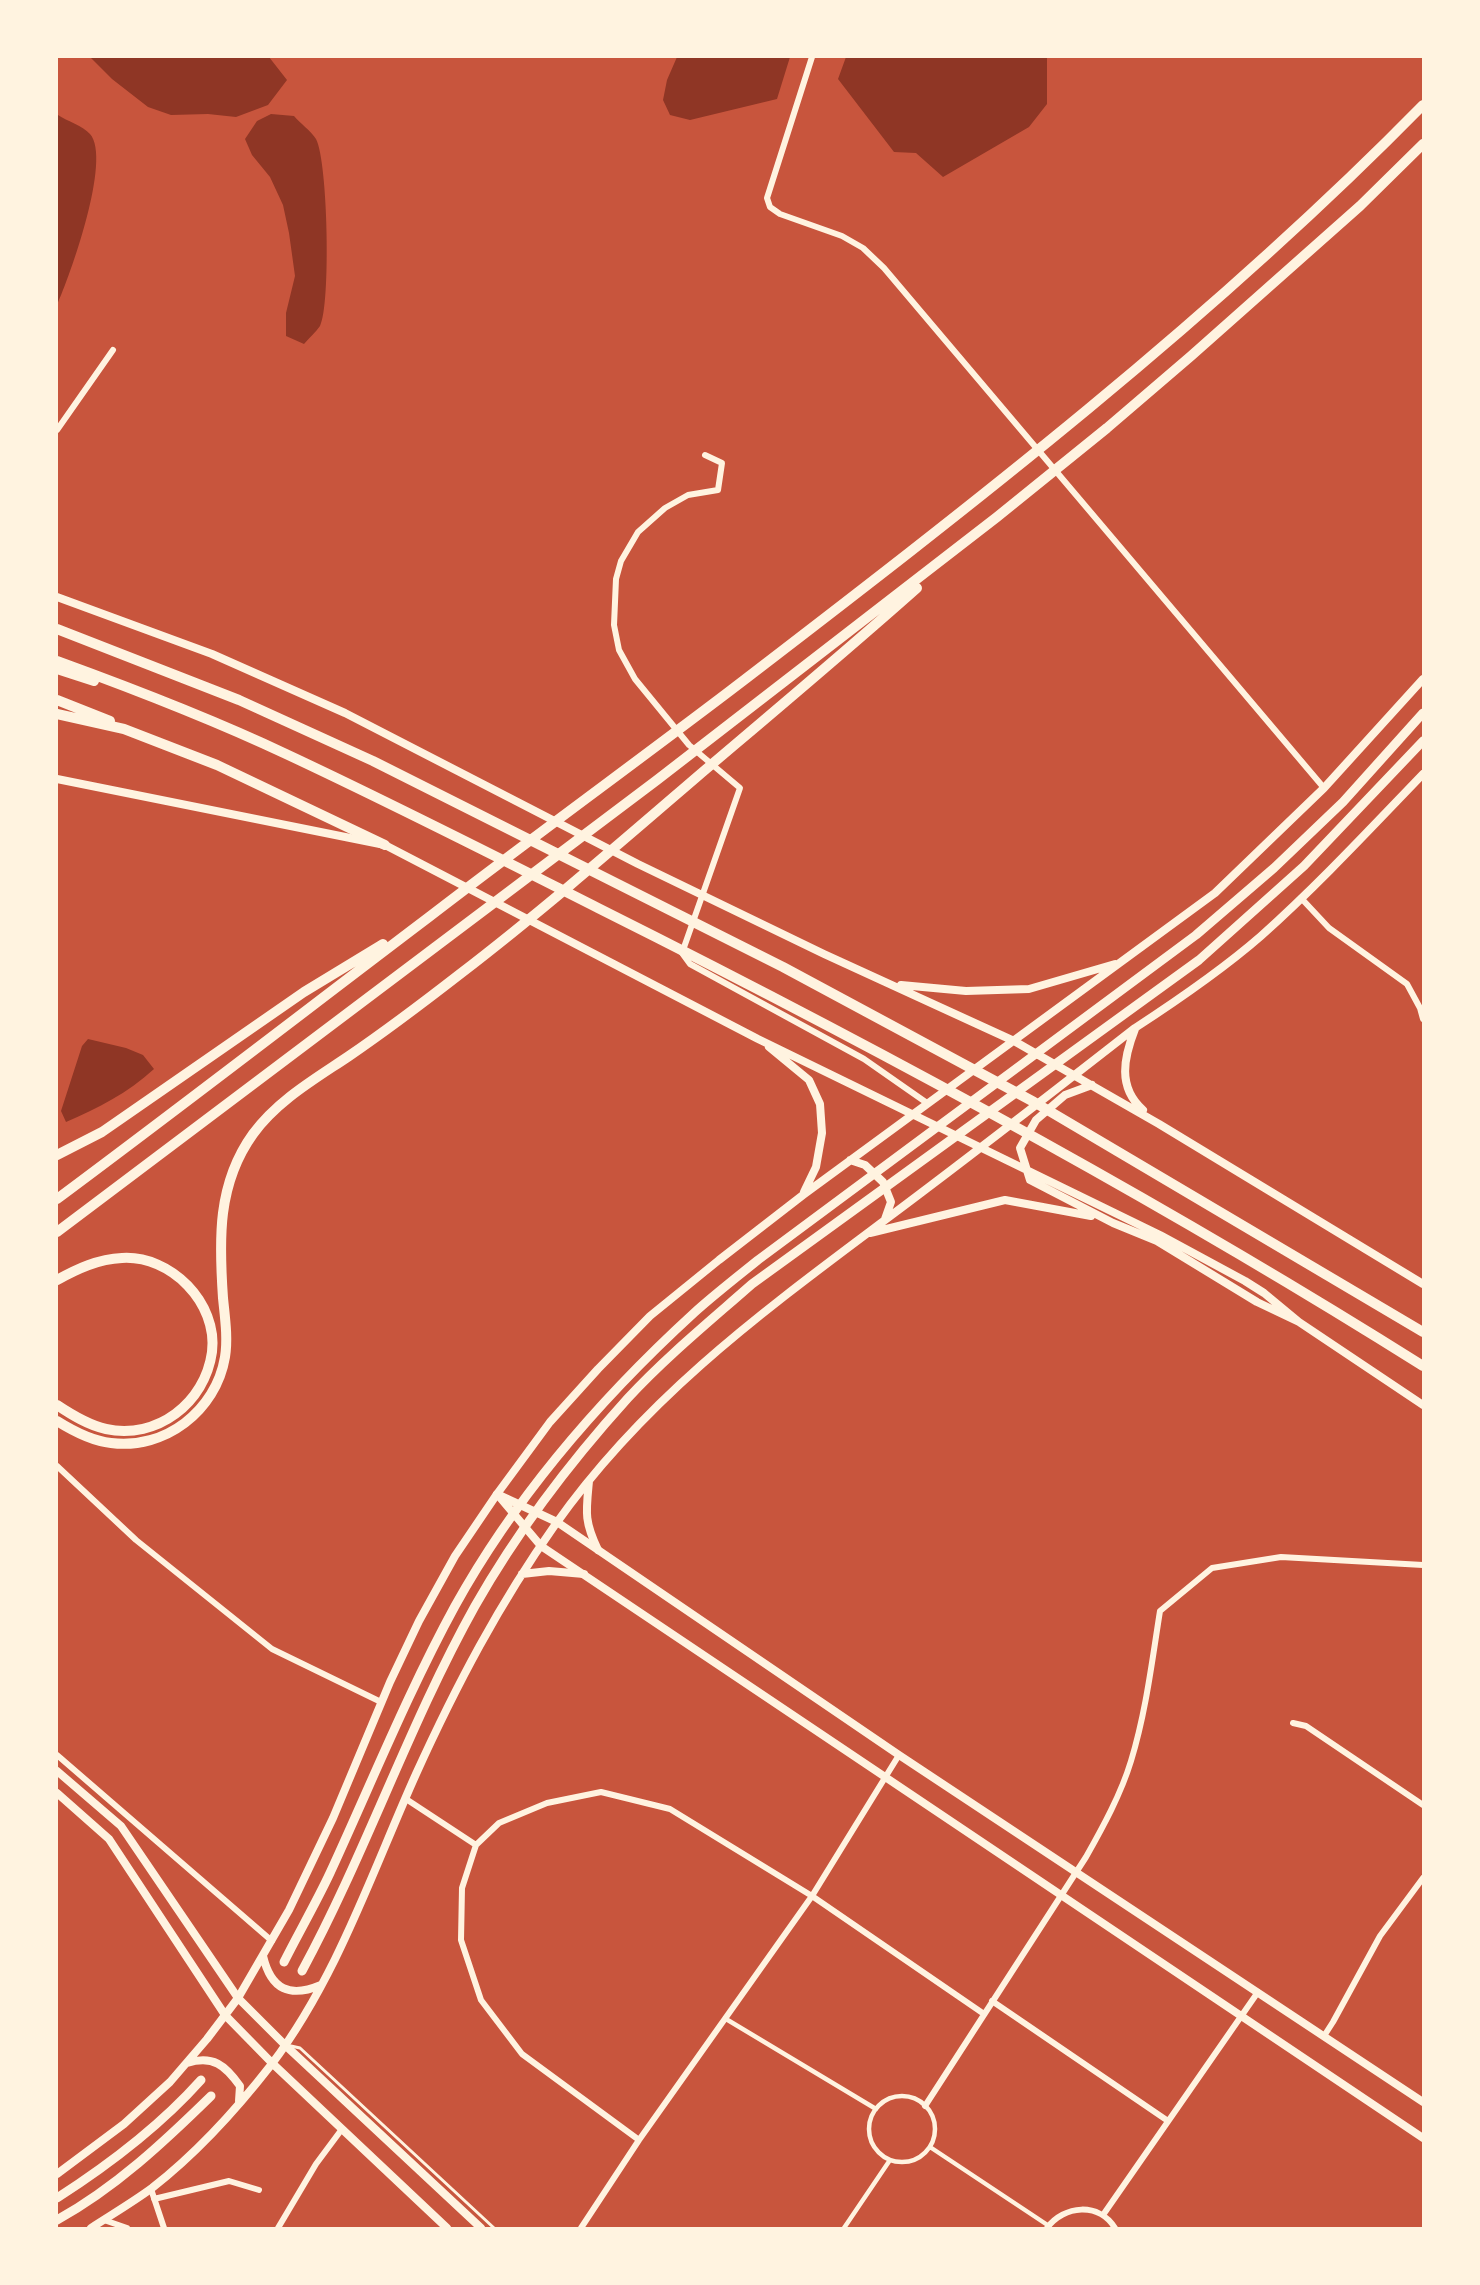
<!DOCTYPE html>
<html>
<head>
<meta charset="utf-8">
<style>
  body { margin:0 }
  #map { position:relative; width:1480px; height:2285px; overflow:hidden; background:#c8553d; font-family:Inter,sans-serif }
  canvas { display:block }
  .frame { position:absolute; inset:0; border:58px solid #fff3e0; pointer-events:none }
</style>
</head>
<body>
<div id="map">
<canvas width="1480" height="2285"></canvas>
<div class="frame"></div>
</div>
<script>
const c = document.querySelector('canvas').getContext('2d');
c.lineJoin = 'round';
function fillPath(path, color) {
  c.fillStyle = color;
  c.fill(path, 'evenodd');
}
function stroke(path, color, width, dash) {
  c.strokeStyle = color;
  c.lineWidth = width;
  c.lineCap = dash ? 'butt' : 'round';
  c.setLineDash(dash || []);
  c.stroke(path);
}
const water = new Path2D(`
  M90 57H269L287 80 268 105 236 117 208 114 171 115 148 107 112 79Z
  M677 57H790L777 99 690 120 670 115 663 100 667 80Z
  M846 57H1047V104L1029 127 943 177 916 153 894 152 838 79Z
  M271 114 294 116C300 123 311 131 316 139 328 161 331 306 320 326 316 332 309 338 304 344L286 336V313L295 276 289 233 283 205 270 177 252 155 245 139 257 121Z
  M58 115C67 121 83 126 90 134 112 159 70 276 57 305Z
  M88 1039 126 1048 143 1055 154 1069C128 1093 98 1108 66 1122L61 1111 82 1046Z`);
const service = new Path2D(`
  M291 2046 300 2048 494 2228`);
const pedestrian = new Path2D(`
  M726 2019 876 2109
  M869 2129a33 33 0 1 1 66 0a33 33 0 1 1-66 0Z
  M930 2147 1049 2226
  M844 2228 890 2160`);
const minor = new Path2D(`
  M812 57 767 198 770 207 780 214 842 236 863 248 884 268 1324 788
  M57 430 113 350
  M705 455 722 463 718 490 688 495 665 508 638 532 621 561 616 579 614 625 619 650 635 679 689 745 740 788 682 953 690 964 864 1059 927 1103
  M1301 898 1329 928 1407 984 1420 1008 1423 1019
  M57 1466 136 1540 272 1649 381 1702
  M1293 1723 1306 1726 1423 1805
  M57 1755 272 1941
  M406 1799 476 1845
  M992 2001 1168 2121
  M1324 2036 1333 2022 1380 1936 1423 1878
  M925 2106 1086 1857C1103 1827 1121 1794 1131 1761 1146 1712 1152 1661 1160 1611L1212 1568 1281 1557 1423 1565
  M639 2140 522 2054 481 2000 461 1940 462 1888 476 1845 499 1823 547 1803 601 1792 670 1809 812 1896 984 2014
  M151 2189 164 2228
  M154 2199 229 2181 259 2190
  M1103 2215 1258 1992
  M104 2220 127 2228
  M278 2228 316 2164 342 2129
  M581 2228 639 2140 812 1896 899 1755
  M1047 2228C1064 2205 1099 2202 1115 2228`);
const tertiary = new Path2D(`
  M497 1494 541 1546 1423 2138
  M501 1496 557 1522 899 1755 1423 2102
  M57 1771 121 1826 238 1998
  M57 1793 109 1839 225 2015`);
const secondary = new Path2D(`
  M57 597 212 654 345 713 638 864 824 954 1014 1041 1159 1124 1423 1284
  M57 779 385 845 758 1039 1160 1235 1245 1281 1264 1293 1299 1322
  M901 985 966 991 1029 989 1115 964
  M1135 1029C1124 1057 1117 1087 1143 1110
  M769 1047 809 1080 820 1104 822 1133 816 1167 804 1192
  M1092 1085 1065 1095 1036 1120 1020 1148 1030 1180 1113 1223 1157 1241 1257 1302 1299 1322 1423 1405
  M850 1160 865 1165 883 1182 891 1202 885 1219
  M870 1233 1005 1200 1091 1216
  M589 1481C586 1512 584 1521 598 1550
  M522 1574 549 1571 584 1574
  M263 1956C271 1990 290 1998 321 1985
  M238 1998 285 2045 481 2228
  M225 2015 272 2063 447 2228
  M187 2063C213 2055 225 2065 240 2086L239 2101
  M57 2174 124 2124 170 2082 207 2039 238 1998 289 1910 333 1818 390 1682 419 1621 455 1556 497 1494 550 1422 598 1369 650 1316 719 1260 803 1195 1215 893 1324 788 1423 679
  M91 2228C111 2215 133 2202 152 2188 197 2153 236 2110 271 2065 337 1978 372 1872 416 1774 456 1686 499 1604 555 1525 646 1396 765 1310 889 1217 972 1155 1053 1092 1135 1028 1178 1000 1222 970 1261 936 1318 885 1370 829 1423 774`);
const primary = new Path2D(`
  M284 1962C299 1932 316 1903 330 1873 371 1784 408 1692 455 1606 517 1494 601 1398 695 1312 715 1294 737 1277 758 1260L1196 935 1274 868 1343 802 1423 713
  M302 1971C366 1853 409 1724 475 1606 517 1532 571 1461 628 1398 666 1357 710 1321 752 1284L1199 960 1304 866 1423 741
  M57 2198C110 2164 159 2127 201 2080
  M57 2220C115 2188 164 2142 211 2096`);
const motorway = new Path2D(`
  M57 629 239 700 373 761 783 967 1034 1102 1423 1332
  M57 661C134 689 212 719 286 754 391 803 495 856 598 908 880 1049 1156 1198 1423 1366
  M57 669 94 681
  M57 700 110 721
  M57 714 124 729 217 765 385 845
  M57 1155 102 1132 304 992 383 944
  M57 1199C182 1106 305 1011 429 917 529 840 631 766 731 690 971 506 1212 320 1423 105
  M57 1232 657 780 997 517 1107 428 1191 356 1360 206 1423 144
  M57 1280C77 1269 98 1259 122 1258 171 1255 218 1303 212 1352 205 1403 157 1440 106 1429 88 1425 72 1415 57 1405
  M57 1421C73 1431 92 1441 111 1443 165 1450 216 1411 225 1357 228 1338 225 1318 223 1298 219 1240 217 1184 253 1134 278 1100 315 1079 349 1056 387 1030 424 1002 460 974 542 911 620 843 698 776 771 714 845 652 917 588`);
fillPath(water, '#8f3625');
stroke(service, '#fff3e0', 3);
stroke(pedestrian, '#fff3e0', 4.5);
stroke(minor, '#fff3e0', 6);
stroke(tertiary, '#fff3e0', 8);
stroke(secondary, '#fff3e0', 8);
stroke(primary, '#fff3e0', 9);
stroke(motorway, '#fff3e0', 10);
</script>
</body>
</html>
